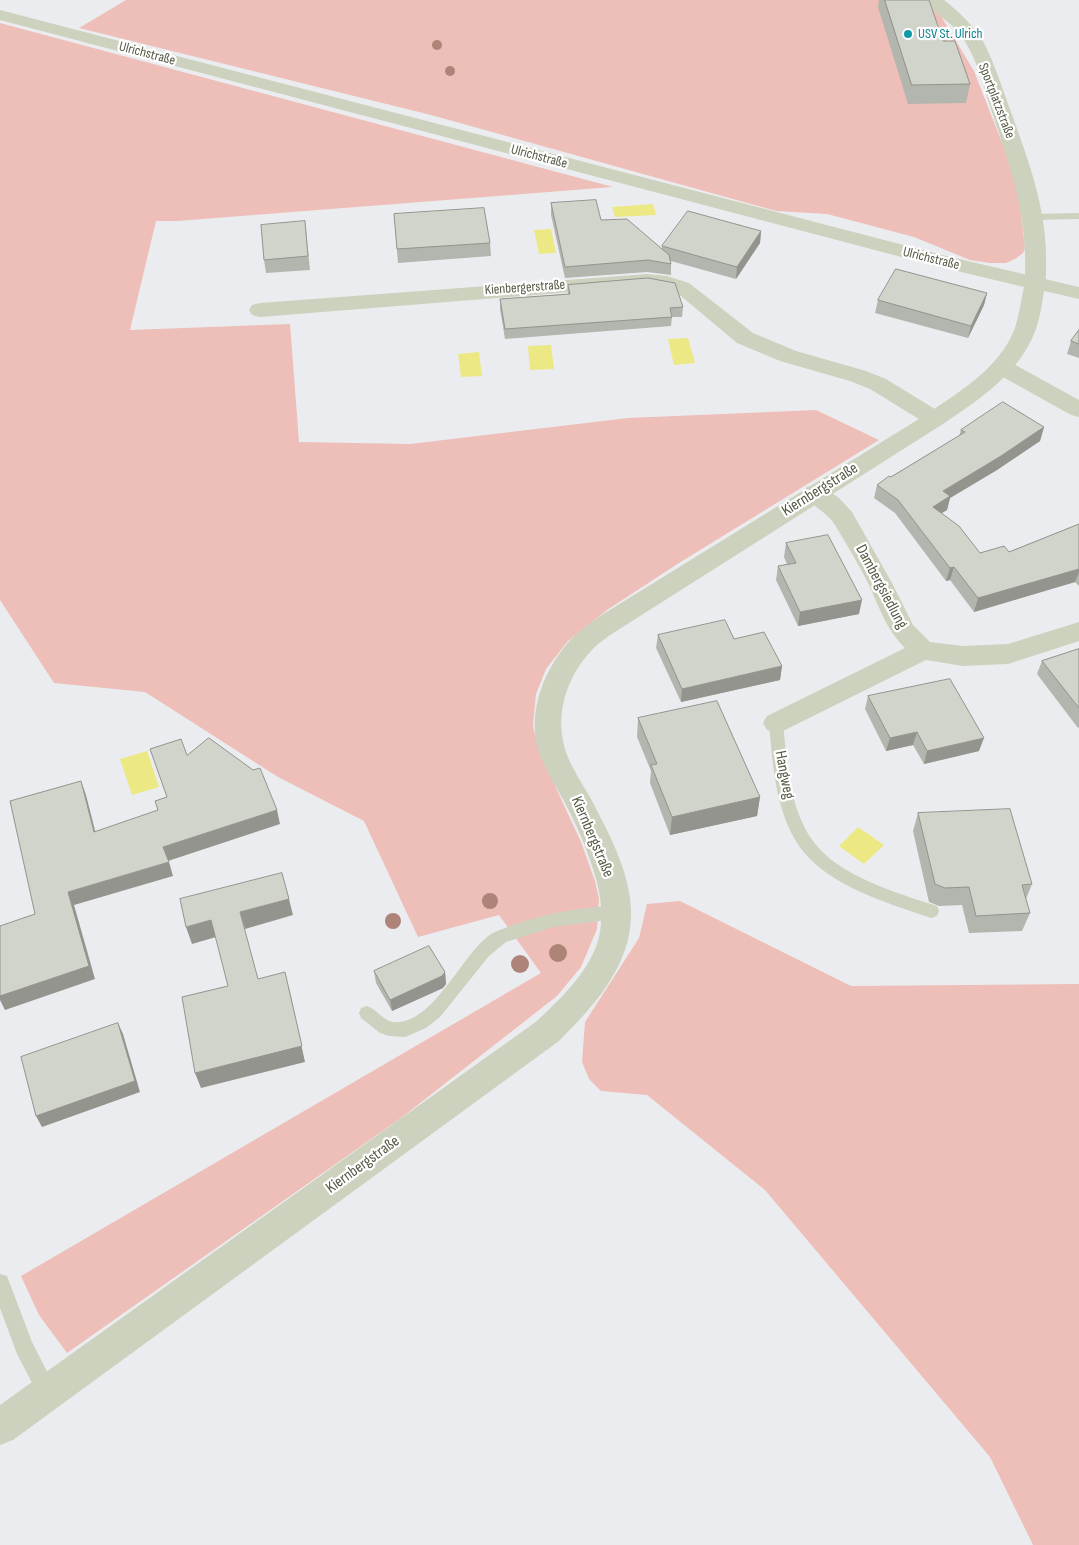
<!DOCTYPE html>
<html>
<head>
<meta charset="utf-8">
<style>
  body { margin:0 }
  canvas { display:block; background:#ebecef }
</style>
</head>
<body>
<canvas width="1079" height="1545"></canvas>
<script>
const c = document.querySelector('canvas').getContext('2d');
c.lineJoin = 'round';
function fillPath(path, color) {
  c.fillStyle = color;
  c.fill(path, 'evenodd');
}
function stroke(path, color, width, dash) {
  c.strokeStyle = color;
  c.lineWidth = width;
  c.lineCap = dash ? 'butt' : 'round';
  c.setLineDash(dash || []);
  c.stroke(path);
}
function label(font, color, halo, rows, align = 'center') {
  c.font = font + ' "Sofia Sans Condensed",sans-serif';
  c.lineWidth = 4.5;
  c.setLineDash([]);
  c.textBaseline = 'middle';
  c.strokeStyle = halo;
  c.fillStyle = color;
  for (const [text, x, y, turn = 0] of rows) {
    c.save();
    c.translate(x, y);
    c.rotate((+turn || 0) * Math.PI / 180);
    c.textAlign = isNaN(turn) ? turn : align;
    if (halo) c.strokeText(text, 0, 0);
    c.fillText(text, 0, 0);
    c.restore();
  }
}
const green = new Path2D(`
  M126 0H920L941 16 974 71 1017 181 1025 248 1023 253 1015 259 1006 263H990L970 260 914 237 827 214 776 211 431 115 79 28Z
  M0 23 613 187 177 221H156L130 330 290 324 299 442 410 444 628 418 816 410 879 440 679 563 607 610 568 641 546 669 536 694 533 726 539 751 581 842 595 881 599 899 597 929 581 967 557 996 401 1118 67 1353 39 1315 21 1276 541 973 499 915 418 937 364 821 278 777 145 692 54 683 0 600Z
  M680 901 851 986 1079 984V1545H1033L990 1457 765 1190 647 1095 601 1091 589 1079 582 1062 585 1022 639 938 647 904Z`);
const water = new Path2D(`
  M653 204 656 215 615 217 612 207Z
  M551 229 556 253 539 254 534 230Z
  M688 338 695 363 674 365 668 339Z
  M551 345 554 369 530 370 528 346Z
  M479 352 482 376 461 377 458 354Z
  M147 751 159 787 132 795 120 759Z
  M858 827 884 845 864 864 839 846Z`);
const service = new Path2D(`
  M1079 213V219L1034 220 1029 217 1034 214Z
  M776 717 781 719 783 723C787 761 789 808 813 841 838 876 897 893 937 906L939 911 937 916 931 918C893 905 840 889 811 860 776 826 773 768 769 723L771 719Z
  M617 906 623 908 625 913 623 918 553 927 506 942 489 956 440 1017 426 1028 405 1037 389 1036 380 1033 361 1018 359 1013 361 1008 367 1006C376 1009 383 1020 392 1022 433 1027 461 954 491 934 498 930 506 928 513 925 547 913 581 907 617 906Z
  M0 1274 7 1276 32 1342 58 1393 55 1400 48 1403 41 1400 17 1354 0 1308Z`);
const minor = new Path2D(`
  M924 0H944C959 12 973 25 983 41 995 64 1002 88 1011 112 1029 162 1048 212 1046 267 1046 274 1047 282 1042 288L1035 290 1028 288 1025 284C1028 214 1012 173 991 109 983 85 977 58 962 37 952 22 934 14 924 0Z
  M647 274 667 276 689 283 753 333 796 351 866 371 886 379 943 414 946 419 943 424 935 426 927 424 870 389 850 381 780 361 737 343 675 291 647 286 260 317 252 315 249 310 252 305 260 303Z
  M1002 360 1010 362 1079 400V417L1071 415 994 372 991 367 994 362Z
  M815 485 823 487 839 498 852 512 892 583 913 625 930 642 963 646 1008 644 1079 622V641L1008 664 963 666 926 660 785 730 776 733 767 730 763 723 767 716 905 648C887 631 879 607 869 585 859 565 847 545 835 525 827 512 811 506 803 493L807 487Z`);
const tertiary = new Path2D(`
  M0 10 942 255 1079 287V299L1044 291C1042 304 1040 317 1036 329 1020 373 980 399 943 424L618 630C609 636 599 642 591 651 566 678 554 716 566 752 572 769 582 783 591 799 612 839 639 888 629 935 620 978 589 1011 559 1041L13 1440 0 1445V1405L537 1021C560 999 586 975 597 944 605 920 601 893 593 869 586 846 576 824 565 803 556 786 545 770 539 752 526 711 545 667 573 637 581 629 591 623 600 616L927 414C960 391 1000 368 1015 328 1019 315 1021 301 1024 287L932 265 0 20Z`);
const trees = [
  [437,45,5],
  [450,71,5],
  [490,901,8],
  [393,921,8],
  [558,953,9],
  [520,964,9]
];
const wall = new Path2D(`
  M879 0H885L970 84 966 103 908 104 878 7Z
  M551 203 601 220 662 249V246L761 231 760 243 736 279 671 261V275L647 272 565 278 551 215Z
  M394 214 490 243 491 256 398 263Z
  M305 221 310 270 266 273 264 260Z
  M568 285 683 307 682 317H672L671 326 505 339 500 309V299L568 294Z
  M987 293 984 305 968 338 875 313 878 300Z
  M1079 330V358L1067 354 1071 341Z
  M1044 427 1040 441 997 470 950 498 947 510 941 513 980 553 1009 552 1079 524V586L1075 582 974 612 950 580 946 581 895 513 874 498 877 485 959 436 961 430Z
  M786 543 859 614 798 626 776 580 778 566 787 564 784 557Z
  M658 635 734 639 782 666 780 680 681 702 656 648Z
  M1079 649V727L1078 728 1037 674 1042 661Z
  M868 696 979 751 924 764 913 745 886 751 865 709Z
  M638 718 760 797 757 816 670 835 650 783 651 771 637 737Z
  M918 813 1032 884 1026 899 1030 913 1022 931 969 933 962 905 939 906 929 902 913 831Z
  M374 971 445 972 446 984 443 988 392 1011 376 983Z`);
const shadedWall = new Path2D(`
  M761 231 760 243 736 279 737 267Z
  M987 293 984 305 968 338 971 326Z
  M1044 427 1040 441 997 470 950 498 947 510 929 521 933 507 943 491Z
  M954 567 950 580 946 581 950 568Z
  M1079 569V572L1075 582 974 612 978 598Z
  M862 600 859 614 798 626 800 612Z
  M782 666 780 680 681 702 682 689Z
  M917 732 913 745 886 751 890 738Z
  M984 738 979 751 924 764 927 751Z
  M81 781 86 795 99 846 94 832Z
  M760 797 757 816 670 835 672 817Z
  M277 810 280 824 168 861 163 847Z
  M169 862 173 876 74 905 95 979 5 1010 0 1000V996L68 892Z
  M289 899 293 915 245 929 240 912Z
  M211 920 216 937 192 944 186 927Z
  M445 972 446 984 443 988 392 1011 390 1000Z
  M289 988 305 1062 201 1088 195 1073Z
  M118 1023 123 1034 140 1092 42 1127 36 1116Z`);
const building = new Path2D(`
  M885 0H929L943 41H955L970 84 912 85Z
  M596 200 601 220 627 219 669 255 671 264 648 260 565 267 551 203Z
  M484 208 490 243 397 249 394 214Z
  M688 211 761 231 737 267 662 246Z
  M305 221 308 256 264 260 261 225Z
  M896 269 987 293 971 326 878 300Z
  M648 278 675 283 683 307 670 308 672 317 505 329 500 299 570 294 568 285Z
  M1079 330V344L1071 341Z
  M1003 402 1044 427 1001 456 943 491 950 496 933 507 959 526 980 553 1004 546 1009 552 1079 524V569L978 598 954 567 950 568 898 500 877 485 889 476 891 477 965 432 961 430Z
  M828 535 862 600 800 612 778 566 796 563 786 543Z
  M725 620 734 639 764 632 782 666 682 689 658 635Z
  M1079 649V708L1042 661Z
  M950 679 984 738 927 751 917 732 890 738 868 696Z
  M717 701 760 797 672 817 651 765 657 764 638 718Z
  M209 738 253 770 260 768 277 810 163 847 169 862 68 892 89 966 0 996V926L35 914 10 801 81 781 94 832 158 810 155 801 167 797 150 749 181 739 187 755Z
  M1010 809 1032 884 1022 885 1030 913 976 916 969 887 945 888 935 884 918 813Z
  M282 873 289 899 240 912 258 979 285 972 302 1046 195 1073 182 997 228 986 211 920 186 927 180 899Z
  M429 946 445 972 442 976 390 1000 374 971Z
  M118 1023 135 1081 36 1116 21 1057Z`);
const markers = [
  [908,34,5,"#0f9aa8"]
];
const farCulturenames = [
  ["USV St. Ulrich",918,34]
];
const farStreetnames = [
  ["Ulrichstraße",147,54,15],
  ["Sportplatzstraße",996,101,69],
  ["Ulrichstraße",539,157,15],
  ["Ulrichstraße",931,259,14],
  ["Kienbergerstraße",525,288,-4]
];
const streetNames = [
  ["Kiernbergstraße",820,490,-32],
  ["Dambergsiedlung",881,587,62],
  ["Hangweg",784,775,79],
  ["Kiernbergstraße",592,837,67],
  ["Kiernbergstraße",363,1165,-36]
];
fillPath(green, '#eebfb8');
fillPath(water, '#ece884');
fillPath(service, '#cdd2be');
fillPath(minor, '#cdd2be');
fillPath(tertiary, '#cdd2be');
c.fillStyle = '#ad8477';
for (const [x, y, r] of trees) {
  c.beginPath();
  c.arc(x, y, r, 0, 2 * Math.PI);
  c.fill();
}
fillPath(wall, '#b3b6ae');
fillPath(shadedWall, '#92948d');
fillPath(building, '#d0d4ca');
stroke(building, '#92948d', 1);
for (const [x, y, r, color] of markers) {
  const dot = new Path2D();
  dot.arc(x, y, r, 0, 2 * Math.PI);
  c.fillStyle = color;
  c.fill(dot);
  stroke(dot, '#fff', 2);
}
label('14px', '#0d838f', '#fff', farCulturenames, 'left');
label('14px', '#545944', '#fff', farStreetnames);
label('16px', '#545944', '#fff', streetNames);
</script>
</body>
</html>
